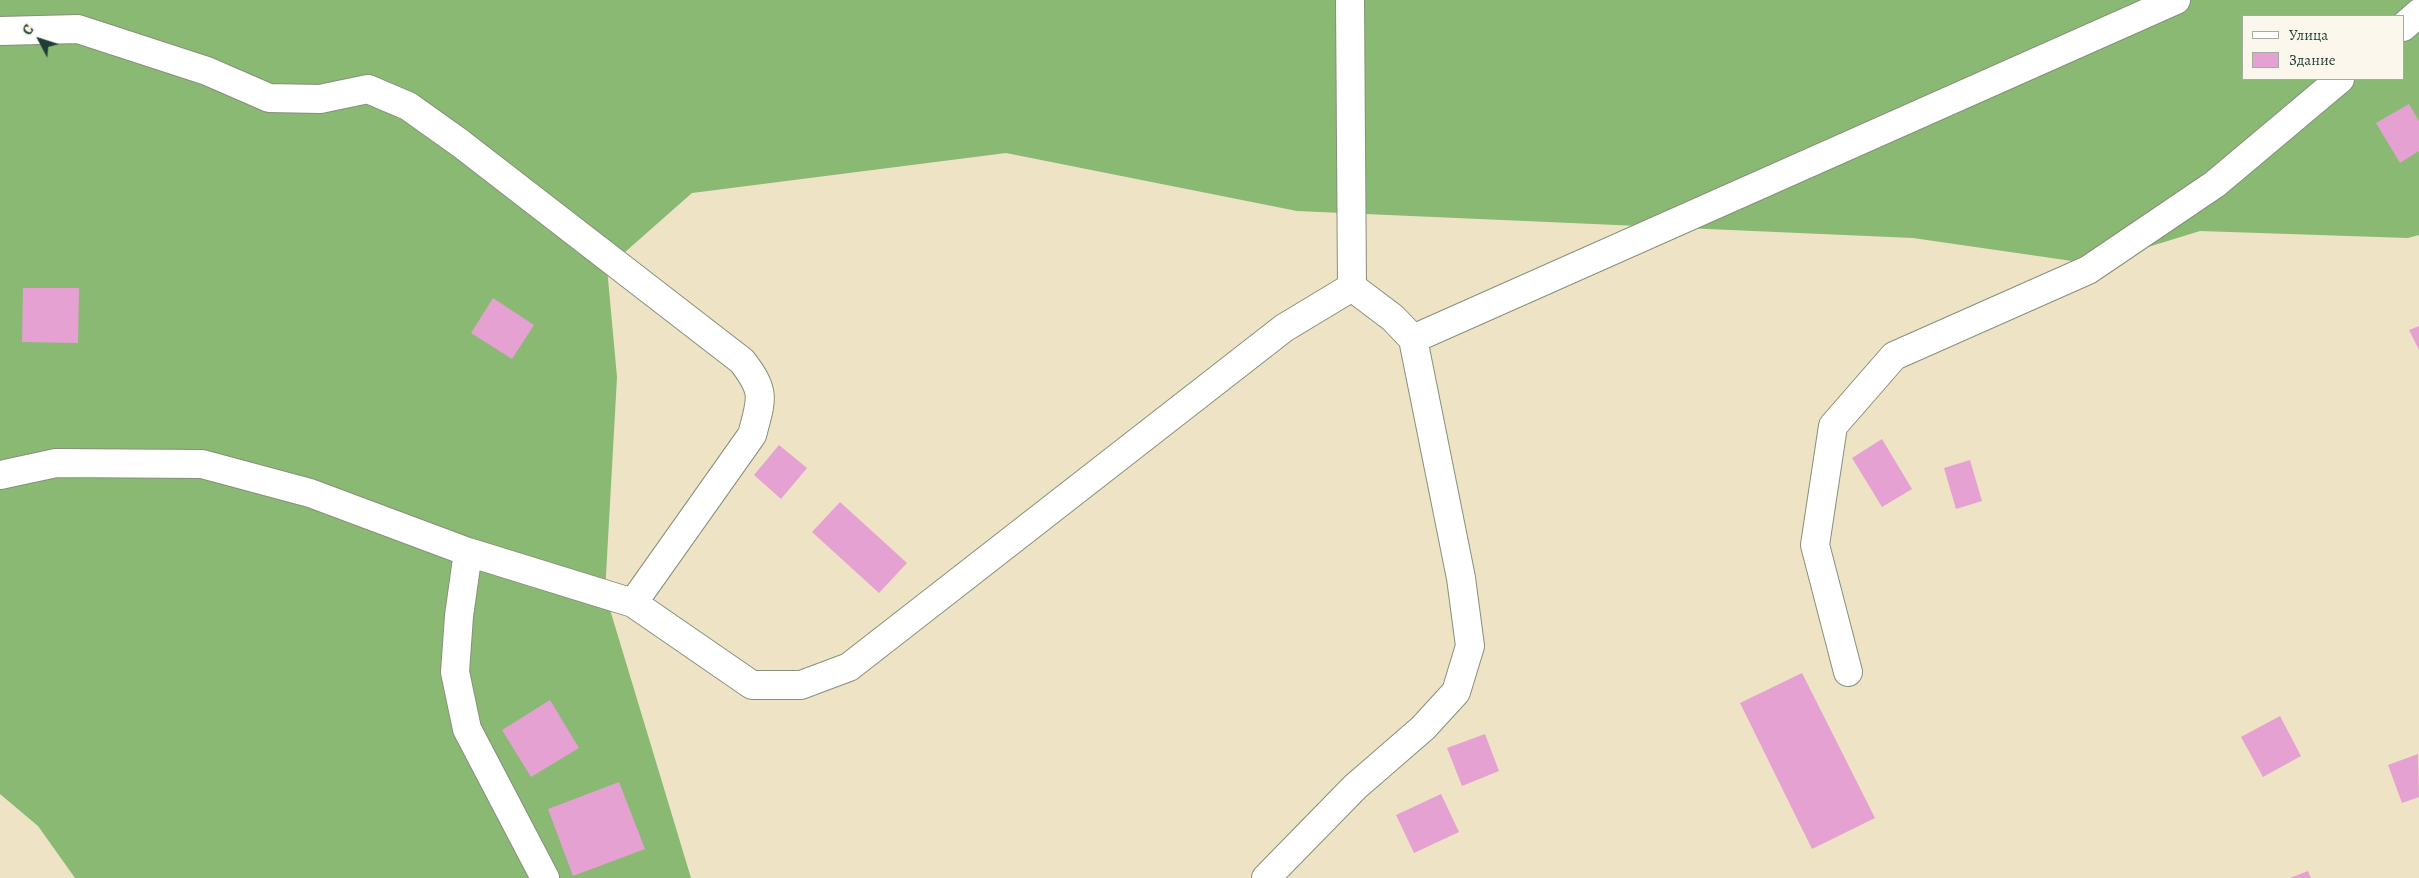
<!DOCTYPE html>
<html>
<head>
<meta charset="utf-8">
<style>
  body { margin:0 }
  #map { position:relative; width:2419px; height:878px; overflow:hidden; background:#eee3c4; font-family:Alegreya,serif }
  canvas { display:block }
  .legend { position:absolute; left:2242px; top:15px; width:162px; height:65px; box-sizing:border-box; background:#fbf7ec; border:1px solid #a3ada2; margin:0; padding:6px 9px; list-style:none; font-size:15px; color:#1f3d34 }
  .legend li { display:flex; align-items:center; gap:10px; height:25px }
  .legend b { width:25px; border:1px solid #a3ada2 }
  .north { position:absolute; left:15px; top:15px; width:50px; height:50px; -webkit-text-stroke:4px #fbf7ec; paint-order:stroke; rotate:310deg; font-size:14px; font-weight:700; line-height:20px; text-align:center; color:#1f3d34 }
  .north::after { content:''; display:block; margin:auto; width:18px; height:22px; background:#1f3d34; clip-path:polygon(50% 0,100% 100%,50% 72%,0 100%) }
</style>
</head>
<body>
<div id="map">
<canvas width="2419" height="878"></canvas>
<ul class="legend">
<li><b style="height:6px;background:#fff"></b>Улица</li>
<li><b style="height:14px;background:#e5a1d2"></b>Здание</li>
</ul>
<div class="north">С</div>
</div>
<script>
const c = document.querySelector('canvas').getContext('2d');
c.lineJoin = 'round';
function fillPath(path, color) {
  c.fillStyle = color;
  c.fill(path, 'evenodd');
}
function stroke(path, color, width, dash) {
  c.strokeStyle = color;
  c.lineWidth = width;
  c.lineCap = dash ? 'butt' : 'round';
  c.setLineDash(dash || []);
  c.stroke(path);
}
const forest = new Path2D(`
  M0 0H2419V235L2408 238 2200 231 2093 264 1913 238 1297 211 1006 153 692 193 607 268 617 377 605 593 691 878H75L38 826 0 794ZM2243 16H2403V79H2243Z`);
const building = new Path2D(`
  M2409 104 2419 121V151L2400 163 2376 123Z
  M23 288H79L78 343 22 342Z
  M493 298 534 325 512 359 471 333Z
  M2419 326V350L2409 330Z
  M1882 439 1912 489 1882 507 1852 458Z
  M779 445 807 468 781 499 754 475Z
  M1970 460 1982 501 1956 509 1944 468Z
  M840 502 907 563 879 593 812 532Z
  M1802 673 1875 818 1812 849 1740 703Z
  M550 700 579 748 531 777 502 730Z
  M2280 716 2301 756 2263 777 2241 737Z
  M1485 734 1499 771 1462 786 1447 748Z
  M2418 754 2419 797 2402 803 2388 765Z
  M619 782 645 849 573 876 548 809Z
  M1441 794 1459 832 1414 853 1396 815Z
  M2308 871 2311 878H2290Z`);
const minor = new Path2D(`
  M1350 0 1352 287
  M2403 27 2419 13
  M0 31 78 29 207 71 269 98 320 99 368 89 408 106 460 143 742 361C766 392 762 398 752 435L633 603
  M1413 339 2176 0
  M0 475 56 463 202 464 310 493 468 552 633 603 752 685H801L849 667 1284 328 1352 287
  M468 552 459 616 455 672 467 729 545 878
  M1848 672 1815 545 1833 426 1894 356 2088 270 2215 184 2340 79
  M1266 878 1355 787 1423 728 1456 692 1470 646 1461 578 1413 339 1393 318 1352 287`);
fillPath(forest, '#89b972');
fillPath(building, '#e5a1d2');
stroke(minor, '#86907c', 30);
stroke(minor, '#fff', 28);
</script>
</body>
</html>
